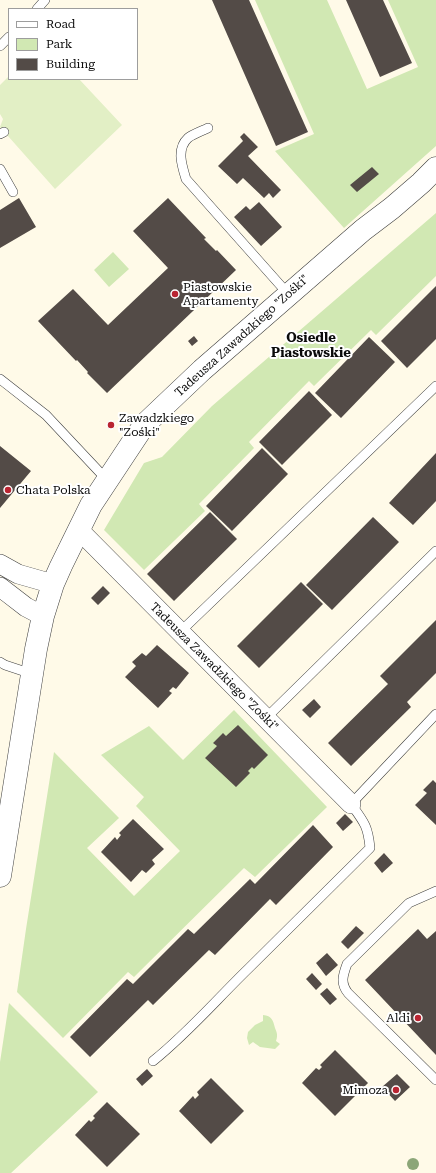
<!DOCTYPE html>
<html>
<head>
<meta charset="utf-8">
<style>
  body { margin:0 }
  #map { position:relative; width:436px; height:1173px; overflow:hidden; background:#fffae8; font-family:"Roboto Serif",serif }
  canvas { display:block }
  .legend { position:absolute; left:8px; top:8px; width:130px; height:72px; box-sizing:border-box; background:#fff; border:1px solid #9d9d9d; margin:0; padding:5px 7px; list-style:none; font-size:12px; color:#0b0b0b }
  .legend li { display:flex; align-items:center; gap:8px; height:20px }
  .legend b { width:20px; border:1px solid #9d9d9d }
</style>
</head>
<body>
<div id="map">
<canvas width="436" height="1173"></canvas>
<ul class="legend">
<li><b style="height:5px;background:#fff"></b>Road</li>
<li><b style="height:11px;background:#d1e8b3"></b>Park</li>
<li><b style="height:11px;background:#534b47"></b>Building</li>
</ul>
</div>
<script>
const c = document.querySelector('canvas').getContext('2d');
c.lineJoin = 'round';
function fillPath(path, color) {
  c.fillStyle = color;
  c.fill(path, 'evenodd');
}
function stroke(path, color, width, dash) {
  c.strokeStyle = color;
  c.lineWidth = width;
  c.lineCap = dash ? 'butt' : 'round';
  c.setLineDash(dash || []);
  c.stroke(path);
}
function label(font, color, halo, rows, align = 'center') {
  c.font = font + ' "Roboto Serif",serif';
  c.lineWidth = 4;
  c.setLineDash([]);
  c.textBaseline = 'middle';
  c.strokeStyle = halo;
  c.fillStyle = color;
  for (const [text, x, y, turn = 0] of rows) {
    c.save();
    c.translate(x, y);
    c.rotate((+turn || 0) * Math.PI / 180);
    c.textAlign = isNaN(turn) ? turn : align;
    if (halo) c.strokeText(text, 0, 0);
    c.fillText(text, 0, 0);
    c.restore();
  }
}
const green = new Path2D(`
  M255 0H327L367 89 418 67 388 0H436V146L344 228 275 151 314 134Z
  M436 213V276L376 335 371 330 314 386 309 381 249 442 254 448 199 504 205 511 144 570 104 530 144 463 162 457 212 406Z
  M113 252 129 269 109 287 94 270Z
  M234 710 327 807 255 877 244 868 134 977 128 972 63 1038 17 992 26 929 54 752 119 818 87 848 134 896 180 851 136 806 144 797 101 755 149 726 183 760Z
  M9 1003 98 1092 11 1173H0V1062Z
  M263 1015C272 1016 273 1020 275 1028 277 1033 278 1035 276 1041L280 1044 275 1049 260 1047 253 1042 249 1045 247 1038 248 1032 255 1025 263 1021Z`);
const pitch = new Path2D(`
  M9 76V79H79L122 125 55 189 0 127 3 119 0 114V85Z`);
const building = new Path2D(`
  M212 0H249L308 132 276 146Z
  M346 0H383L412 63 380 77Z
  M244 133 258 147 248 156 281 190 273 198 269 193 264 198 243 178 237 184 218 166 243 141 240 137Z
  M372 167 379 174 357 192 350 185Z
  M19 198 36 227 0 248V210Z
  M168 198 206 238 204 239 216 251 217 250 236 270 107 393 87 373 88 372 77 360 76 361 38 321 73 289 108 325 168 268 133 231Z
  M259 202 282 227 261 246 234 217 246 206 250 210Z
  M436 286V339L407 368 381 341Z
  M194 336 198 341 192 346 188 341Z
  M369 337 395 362 341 418 315 393Z
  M309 391 332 415 282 465 259 442Z
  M0 446 31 471 0 508Z
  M262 448 288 474 232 531 206 506Z
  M436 453V501L413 525 389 503Z
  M210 512 237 539 174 601 147 574Z
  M373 517 399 542 332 610 306 585Z
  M301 582 323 604 259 668 237 646Z
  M103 586 110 593 98 605 91 598Z
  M436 620V673L407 702 411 707 351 766 328 743 388 684 380 676Z
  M157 645 189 673 176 689 173 687 169 691 172 693 158 708 125 677 136 666 132 662 142 653 146 656Z
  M314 699 321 707 310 718 302 710Z
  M238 725 268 755 254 769 252 767 248 771 250 773 236 787 205 758 217 746 213 743 223 733 226 736Z
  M433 780 436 783V825L415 805 427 793 423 790Z
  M345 814 353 822 343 831 336 823Z
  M133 819 164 849 152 860 155 864 146 873 142 870 131 882 101 852 115 837 117 840 121 835 119 833Z
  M313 825 333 847 276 905 270 899 215 955 209 950 153 1005 148 1000 90 1057 70 1037 127 979 133 984 188 929 194 934 250 879 255 884Z
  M384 853 393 863 382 873 374 863Z
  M356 926 364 933 348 949 341 942Z
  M418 929 427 939 436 931V1055L365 980Z
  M327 953 338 965 326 976 316 963Z
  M312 973 322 984 316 990 306 979Z
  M327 988 337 999 330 1005 320 994Z
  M335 1050 368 1083 335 1116 302 1083 316 1068 319 1070 322 1067 320 1065Z
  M147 1069 153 1076 142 1086 136 1079Z
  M397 1074 410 1087 395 1101 382 1087Z
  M211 1078 244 1111 211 1144 179 1111 193 1096 195 1099 199 1095 197 1092Z
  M107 1102 140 1134 107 1167 75 1135 89 1120 91 1122 95 1118 93 1116Z`);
const service = new Path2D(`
  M37 9 45 0
  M0 46 9 37
  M208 128C202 131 193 134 188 138 176 149 182 166 186 179L289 295
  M0 134 4 132
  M0 169 13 192
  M0 379 46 415 107 480
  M179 633 436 386
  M0 662 5 665 32 674
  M265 719 436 551
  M436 891 409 903 347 964C343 975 340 983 348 993L436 1080
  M153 1061C188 1033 217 999 249 968 289 928 330 888 370 848 368 826 364 822 351 804L436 714`);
const minor = new Path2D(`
  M79 530 351 804
  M0 564 18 574 53 584
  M0 587 26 607 43 616`);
const tertiary = new Path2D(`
  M0 876 36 649 43 616 53 584 61 566 91 505 144 425 202 370 363 230 392 208 421 183 436 168`);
const trees = [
  [413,1164]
];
const markers = [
  [175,294,4,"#b92431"],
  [111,425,4,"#b92431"],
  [8,490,4,"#b92431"],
  [418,1018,4,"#b92431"],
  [396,1090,4,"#b92431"]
];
const poiNames = [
  ["Piastowskie",183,287],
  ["Apartamenty",183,301],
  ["Zawadzkiego",119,418],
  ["\"Zośki\"",119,432],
  ["Chata Polska",16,490],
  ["Aldi",410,1018,"right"],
  ["Mimoza",388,1090,"right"]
];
const streetNames = [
  ["Tadeusza Zawadzkiego \"Zośki\"",242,336,-42],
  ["Tadeusza Zawadzkiego \"Zośki\"",214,667,45]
];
const neighbourhoodNames = [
  ["Osiedle",311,338],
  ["Piastowskie",311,353]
];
fillPath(green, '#d1e8b3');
fillPath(pitch, '#e2efc5');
fillPath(building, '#534b47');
stroke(service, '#3e3e3e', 10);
stroke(minor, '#3e3e3e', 20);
stroke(tertiary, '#3e3e3e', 23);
stroke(service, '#fff', 9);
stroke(minor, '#fff', 19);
stroke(tertiary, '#fff', 22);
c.fillStyle = '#8ca678';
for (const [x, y] of trees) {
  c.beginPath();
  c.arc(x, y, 6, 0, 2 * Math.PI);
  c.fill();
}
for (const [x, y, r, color] of markers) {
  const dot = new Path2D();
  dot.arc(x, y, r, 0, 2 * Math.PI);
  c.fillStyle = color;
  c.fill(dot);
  stroke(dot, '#fff', 1.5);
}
label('12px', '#0b0b0b', '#fff', poiNames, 'left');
label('12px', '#0b0b0b', '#fff', streetNames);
label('bold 13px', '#0b0b0b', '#fff', neighbourhoodNames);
</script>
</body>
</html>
